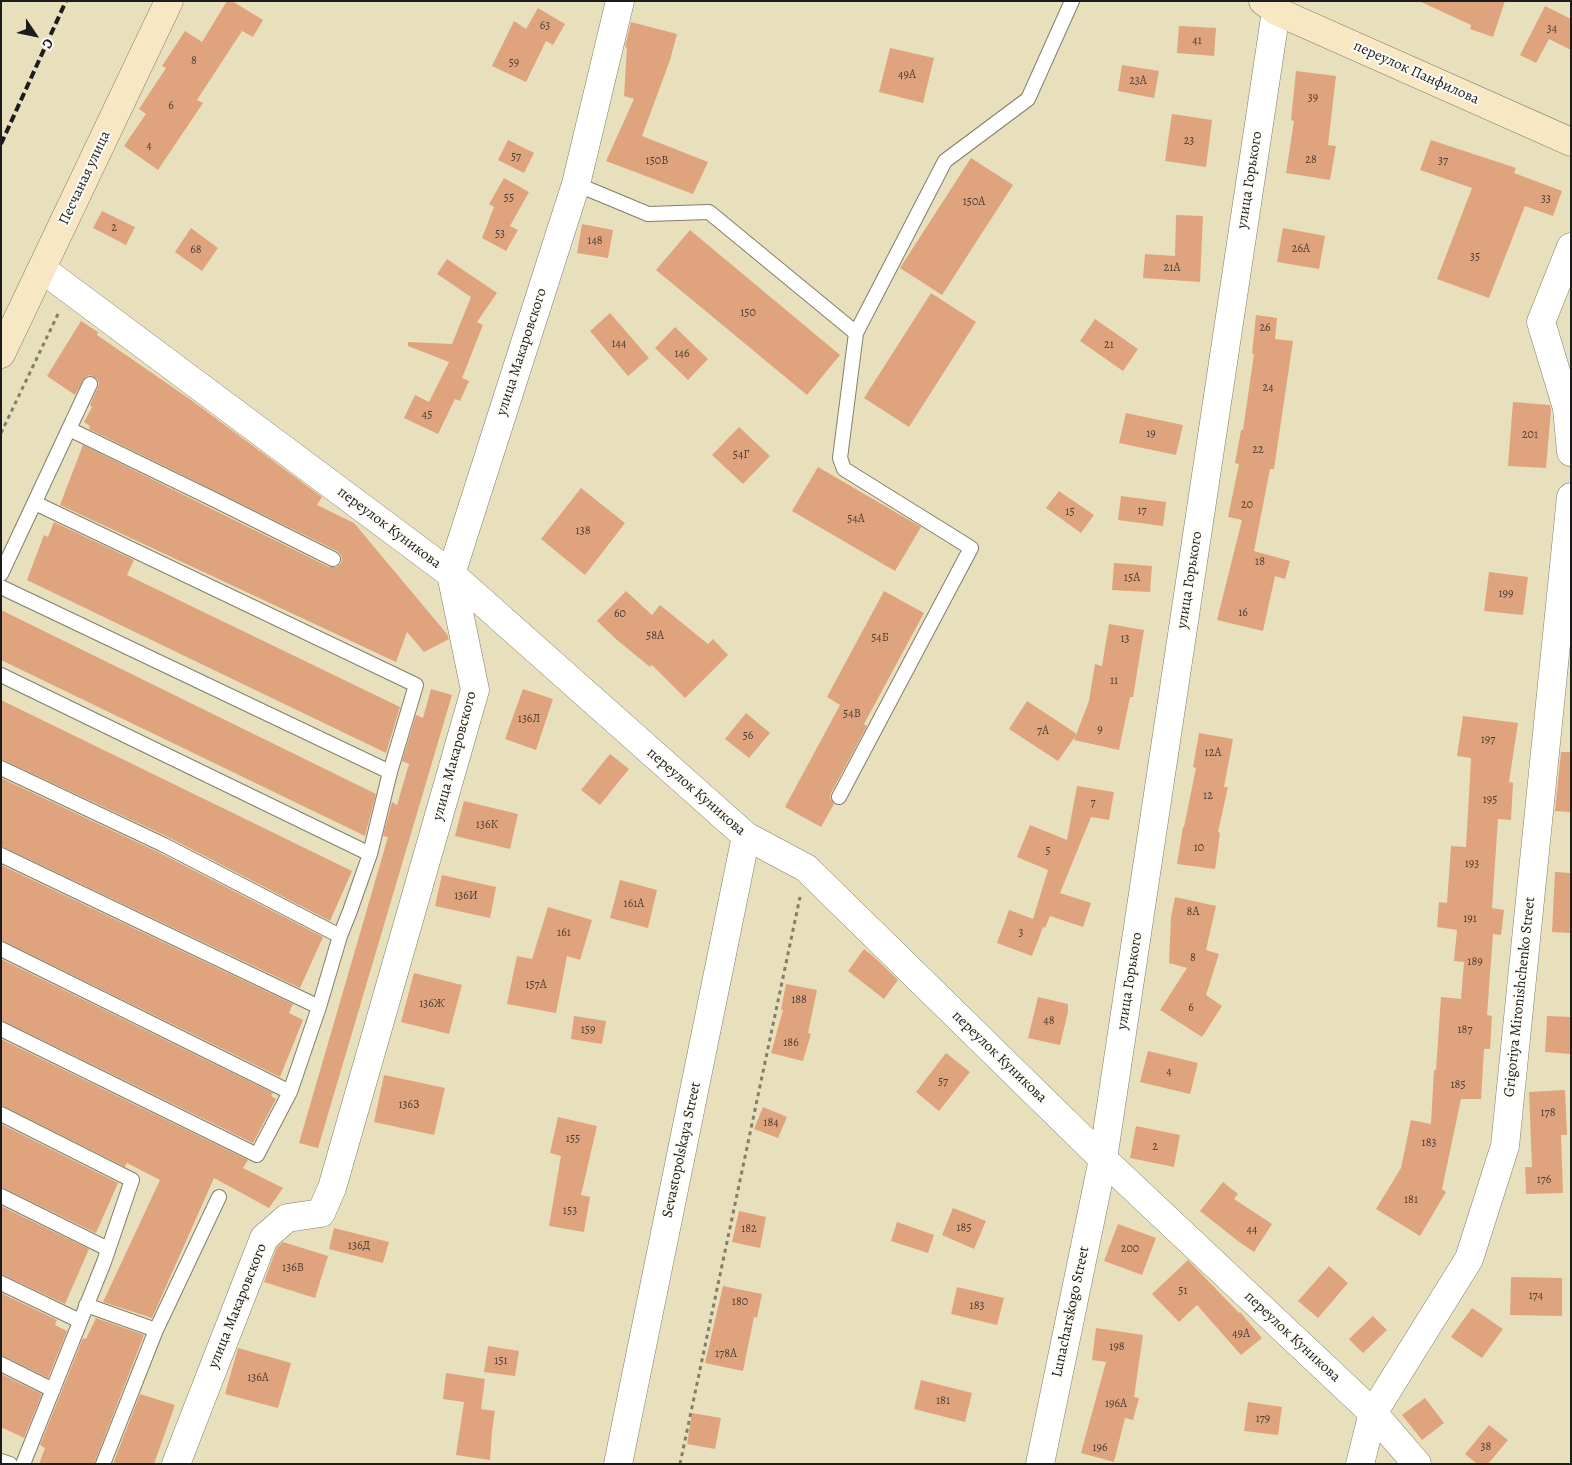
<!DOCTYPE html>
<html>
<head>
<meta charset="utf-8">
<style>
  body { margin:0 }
  #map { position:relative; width:1572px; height:1465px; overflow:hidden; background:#e8e0bc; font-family:Alegreya,serif }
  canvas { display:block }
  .frame { position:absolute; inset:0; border:2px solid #1c1c1c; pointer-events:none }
  .north { position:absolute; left:10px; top:10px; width:50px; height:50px; -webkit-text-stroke:4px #fdfcf7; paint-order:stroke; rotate:124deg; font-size:14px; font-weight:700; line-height:20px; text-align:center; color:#1c1c1c }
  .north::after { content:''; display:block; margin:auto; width:18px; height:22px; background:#1c1c1c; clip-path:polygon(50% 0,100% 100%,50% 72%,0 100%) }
</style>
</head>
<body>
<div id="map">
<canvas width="1572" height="1465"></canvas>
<div class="frame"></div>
<div class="north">С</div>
</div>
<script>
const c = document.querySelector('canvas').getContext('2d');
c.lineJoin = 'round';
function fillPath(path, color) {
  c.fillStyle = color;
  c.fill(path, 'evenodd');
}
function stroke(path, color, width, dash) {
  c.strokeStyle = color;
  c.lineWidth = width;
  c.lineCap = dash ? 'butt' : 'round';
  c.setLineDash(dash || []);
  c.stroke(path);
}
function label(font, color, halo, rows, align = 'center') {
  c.font = font + ' Alegreya,serif';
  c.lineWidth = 4;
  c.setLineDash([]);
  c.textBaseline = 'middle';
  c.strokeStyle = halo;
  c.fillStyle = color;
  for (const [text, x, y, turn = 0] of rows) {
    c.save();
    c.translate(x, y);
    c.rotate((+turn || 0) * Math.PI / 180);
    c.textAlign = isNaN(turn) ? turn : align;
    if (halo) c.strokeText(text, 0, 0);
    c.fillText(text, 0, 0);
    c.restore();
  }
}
const building = new Path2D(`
  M227 1H232L263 20 253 37 242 31 197 100 203 103 158 170 124 146 146 114 139 109 166 68 162 66 185 31 202 42Z
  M1419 1H1505L1493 37 1470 29 1471 25Z
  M1545 6 1571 19V50L1549 39 1536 63 1520 55Z
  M538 8 565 24 553 45 546 41 526 82 492 66 514 21 526 29Z
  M631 22 677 34 670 60 642 136 708 162 693 194 606 161 634 99 624 96 627 48 625 47Z
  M1179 26 1216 28 1214 56 1177 53Z
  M890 48 934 58 923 103 879 92Z
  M1122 65 1159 71 1154 98 1118 91Z
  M1296 71 1336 76 1328 145 1336 146 1330 180 1286 173 1294 121 1291 120Z
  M1172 114 1212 120 1206 167 1165 161Z
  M508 140 534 153 524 173 498 160Z
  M1431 140 1516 168 1514 173 1562 191 1553 216 1525 206 1489 298 1437 279 1472 188 1420 170Z
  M971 158 1013 185 942 295 900 268Z
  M504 178 529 192 510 226 518 230 506 251 482 238 494 207 489 204Z
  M102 211 135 227 126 245 93 228Z
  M1176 215 1203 216 1200 282 1143 278 1145 254 1175 256Z
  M582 224 613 230 608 258 577 253Z
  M191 228 218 248 202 271 175 252Z
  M1283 228 1325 236 1319 269 1277 262Z
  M690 230 840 355 807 395 656 270Z
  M447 259 497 293 477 322 483 325 462 378 469 381 460 401 455 399 438 434 404 418 415 395 429 402 449 362 408 346V342L452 344 471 297 437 274Z
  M931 293 976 322 909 427 864 398Z
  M610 313 649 358 628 376 590 331Z
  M1256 315 1277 318 1275 339 1293 341 1274 469H1270L1254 551 1290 561 1285 579 1275 576 1263 631 1217 620 1242 520 1228 517 1239 464 1235 463 1241 430H1243L1254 354H1252Z
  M1095 319 1138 349 1123 371 1080 341Z
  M81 321 98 332 97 335 191 400 322 497 317 505 354 523 447 634 449 639 424 652 407 632 396 662 60 505 83 445 329 567H337L341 563 342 559 341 555 337 551 89 429 90 426 84 422 92 407 90 405 98 387 99 383 97 379 90 375 85 377 75 395 47 376Z
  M675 327 708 359 688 380 655 348Z
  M1513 402 1550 405 1551 410 1546 468 1508 466Z
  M1126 413 1183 425 1176 455 1119 443Z
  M739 427 770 456 743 484 712 455Z
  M818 467 921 527 895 571 792 511Z
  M581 488 625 523 585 575 541 539Z
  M1059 491 1094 515 1081 533 1046 508Z
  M1121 496 1166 502 1163 526 1118 520Z
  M54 522 134 560 127 575 400 707 386 753 27 580 44 535 48 537Z
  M1114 563 1152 566 1150 592 1112 590Z
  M1489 572 1528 577 1523 615 1484 611Z
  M626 591 652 615 660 605 708 644 713 639 728 655 685 698 652 665 650 667 617 640 597 621Z
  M884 591 924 613 864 724 867 726 831 793 830 798 834 804 821 827 785 807 840 705 827 697Z
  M1 610 376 794 365 836 1 660Z
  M1109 624 1144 630 1133 697H1130L1119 750 1074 740 1089 701 1095 664 1102 666Z
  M431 689 452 695 318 1148 299 1143 388 837 383 836 392 802 397 805 409 764 402 761 416 715 423 718Z
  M523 689 553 699 536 750 505 739Z
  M1 700 352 871 330 921 168 837 1 759Z
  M1027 701 1077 734 1058 761 1009 729Z
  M746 713 770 733 749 758 725 739Z
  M1463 716 1518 723 1509 782 1513 783 1511 820 1498 819 1492 908 1504 910 1501 935 1493 934 1487 1015 1492 1016 1490 1049H1484L1481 1099H1461L1442 1189 1446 1192 1420 1236 1376 1209 1401 1168 1411 1120 1431 1124 1434 1070H1436L1441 997 1461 999 1464 962 1454 961 1457 930 1437 927 1439 902 1447 903 1451 846 1466 847 1471 758 1457 756Z
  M1199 733 1233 739 1224 787H1228L1218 832 1220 833 1215 869 1177 864 1183 827H1184L1196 768 1193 767Z
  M1561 752H1571V812L1555 811Z
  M610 754 629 769 600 805 581 790Z
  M1 778 160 853 323 937 300 988 1 846Z
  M1077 786 1114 792 1109 820 1091 817 1060 893 1091 903 1083 927 1050 916 1045 928 1043 927 1032 956 997 943 1009 910 1033 919 1048 870 1017 857 1030 825 1067 840Z
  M464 801 518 814 510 849 455 836Z
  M1 865 293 1004 289 1013 303 1020 280 1077 1 940Z
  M1555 872 1571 873V933L1552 932Z
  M442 875 496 887 490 918 435 906Z
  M620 880 657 890 648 928 610 918Z
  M1175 897 1216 906 1206 950 1219 954 1206 995 1222 1006 1202 1037 1160 1010 1187 968 1169 963 1171 917Z
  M548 907 592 920 580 960 567 956 556 1013 507 1004 517 956 532 959Z
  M864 949 873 956 898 980 884 999 848 971Z
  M1 959 273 1093 271 1096 276 1099 253 1143 1 1020Z
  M414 973 462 985 449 1034 401 1022Z
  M786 984 817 990 808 1033 811 1034 803 1061 771 1053 783 1010 781 1009Z
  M1038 997 1068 1004V1012L1060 1045 1028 1038Z
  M574 1016 606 1021 602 1044 571 1039Z
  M1547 1016 1571 1017V1054L1545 1052Z
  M1 1039 248 1160 243 1168 283 1188 269 1208 214 1178 152 1318 103 1302 160 1180 127 1163 125 1167 1 1105Z
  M1148 1051 1198 1063 1190 1094 1140 1082Z
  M946 1053 970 1072 939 1111 916 1092Z
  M384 1075 445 1088 434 1135 374 1122Z
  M1565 1090 1567 1135H1561L1563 1193 1526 1194 1525 1167H1532L1529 1092Z
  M763 1107 787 1117 778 1138 754 1129Z
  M558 1117 597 1126 581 1195 590 1197 584 1232 549 1226 561 1156 550 1153Z
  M1 1124 118 1183 96 1233 1 1187Z
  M1136 1126 1180 1135 1174 1167 1130 1158Z
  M1223 1182 1238 1194 1234 1199 1272 1224 1254 1252 1238 1241 1200 1211Z
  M1 1206 89 1249 65 1304 1 1274Z
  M953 1208 986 1221 974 1249 942 1235Z
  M739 1211 766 1217 760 1248 732 1242Z
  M897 1222 934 1235 928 1253 891 1241Z
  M1118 1224 1156 1238 1142 1275 1104 1261Z
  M334 1228 389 1242 383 1263 329 1249Z
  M283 1242 328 1256 315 1298 264 1282 277 1247Z
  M1188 1260 1239 1313 1240 1312 1262 1338 1241 1355 1197 1305 1179 1322 1152 1294Z
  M1329 1266 1348 1283 1318 1318 1298 1301Z
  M1511 1277 1562 1278V1316L1510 1315Z
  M723 1286 762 1294 757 1318 754 1317 743 1371 705 1363Z
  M957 1287 1004 1298 997 1325 951 1314Z
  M1 1293 57 1320 55 1325 67 1331 48 1378 1 1355Z
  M1472 1308 1503 1329 1482 1358 1451 1337Z
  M1373 1316 1387 1330 1363 1353 1349 1339Z
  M96 1318 144 1335 94 1464H39L45 1448 40 1445 83 1338 86 1339Z
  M1096 1328 1143 1335 1134 1397 1139 1398 1133 1420 1125 1418 1114 1462 1081 1453 1106 1362 1092 1360Z
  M488 1346 519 1351 515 1376 484 1372Z
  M238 1348 291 1363 278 1408 225 1394Z
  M446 1373 485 1379 481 1409 495 1411 492 1431 490 1460 456 1455 464 1402 443 1399Z
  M1 1374 42 1394 24 1438 1 1427Z
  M921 1380 972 1393 965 1422 914 1409Z
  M140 1394 175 1405 154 1464H113Z
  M1425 1398 1444 1423 1422 1440 1402 1415Z
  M1248 1402 1282 1407 1278 1435 1244 1431Z
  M692 1413 721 1418 715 1449 687 1444Z
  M1489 1425 1508 1440 1488 1464H1477L1465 1454Z`);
const path = new Path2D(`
  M1 433 58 314
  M680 1464 800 897`);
const lane = new Path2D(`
  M576 184 648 214 709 212 856 333
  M69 429 217 501 333 559
  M1 574 90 384
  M1 587 390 772
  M1 675 370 854
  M1 768 164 845 340 936
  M839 797 971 548 844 469 840 458 856 333 945 161 1028 99 1072 1
  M1 855 319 1007
  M1 949 290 1092 319 1007 340 936 350 911 370 854 390 772 416 685 35 503
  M1 1029 257 1155 290 1092
  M1 1114 132 1180 104 1262 23 1464
  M1 1196 108 1249
  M1 1283 80 1321
  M86 1305 156 1330
  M1 1364 53 1390
  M1 1461 10 1464
  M103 1464 156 1330 219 1197`);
const street = new Path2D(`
  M1571 247 1541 322 1567 408 1571 452
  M42 269 451 574 746 836 806 868 1103 1159 1373 1413 1417 1464
  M176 1464 264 1238 287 1218 321 1213 332 1188 475 690 451 574 576 184 620 1
  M618 1464 746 836
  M1040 1464 1103 1159 1276 11V1
  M1360 1464 1373 1413 1469 1259 1505 1146 1571 497`);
const secondary = new Path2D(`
  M1263 1 1276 11 1571 142
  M1 354 169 1`);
const rail = new Path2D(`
  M1 144 66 1`);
const numberNames = [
  ["63",545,26],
  ["34",1552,29],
  ["41",1197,41],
  ["8",194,61],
  ["59",514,63],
  ["49А",907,75],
  ["23А",1138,81],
  ["39",1313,98],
  ["6",171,106],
  ["23",1189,141],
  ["4",149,146],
  ["57",516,157],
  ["28",1311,160],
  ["150В",657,161],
  ["37",1443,161],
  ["55",509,198],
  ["33",1546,199],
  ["150А",974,202],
  ["2",114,228],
  ["53",500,234],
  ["148",595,241],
  ["26А",1301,249],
  ["68",196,250],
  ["35",1475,257],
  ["21А",1172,268],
  ["150",748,313],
  ["26",1265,328],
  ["144",619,344],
  ["21",1109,345],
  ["146",682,354],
  ["24",1268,388],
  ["45",427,415],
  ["19",1151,434],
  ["201",1530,435],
  ["22",1258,450],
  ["54Г",741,455],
  ["20",1247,505],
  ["17",1142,511],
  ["15",1070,512],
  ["54А",856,519],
  ["138",583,531],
  ["18",1260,562],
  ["15А",1132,578],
  ["199",1506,594],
  ["16",1243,613],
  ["60",620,614],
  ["58А",655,636],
  ["54Б",880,638],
  ["13",1125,639],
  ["11",1114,681],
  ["54В",852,714],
  ["136Л",529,719],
  ["9",1100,730],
  ["7А",1043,731],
  ["56",748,736],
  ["197",1488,740],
  ["12А",1213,753],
  ["12",1208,796],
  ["195",1490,800],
  ["7",1093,803],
  ["136К",487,825],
  ["10",1199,848],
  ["5",1048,851],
  ["193",1472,864],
  ["136И",466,896],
  ["161А",634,904],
  ["8А",1193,912],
  ["191",1470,919],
  ["161",564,933],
  ["3",1021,933],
  ["8",1193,958],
  ["189",1475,962],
  ["157А",536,985],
  ["188",799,1000],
  ["136Ж",432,1004],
  ["6",1191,1008],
  ["48",1049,1021],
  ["159",588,1030],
  ["187",1465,1030],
  ["186",791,1043],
  ["4",1169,1072],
  ["57",943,1082],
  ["185",1458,1085],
  ["136З",409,1105],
  ["178",1548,1113],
  ["184",771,1123],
  ["155",573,1139],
  ["183",1429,1143],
  ["2",1155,1147],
  ["176",1544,1180],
  ["181",1411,1200],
  ["153",570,1211],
  ["185",964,1228],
  ["182",749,1229],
  ["44",1252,1230],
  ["136Д",359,1246],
  ["200",1130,1249],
  ["136В",293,1268],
  ["51",1183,1291],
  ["174",1536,1296],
  ["180",740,1302],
  ["183",977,1306],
  ["49А",1241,1334],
  ["198",1117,1347],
  ["178А",726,1354],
  ["151",501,1361],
  ["136А",258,1378],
  ["181",943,1401],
  ["196А",1116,1404],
  ["179",1263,1419],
  ["38",1486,1447],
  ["196",1100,1448]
];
const streetNames = [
  ["переулок Панфилова",1416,73,24],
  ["Песчаная улица",85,178,-65],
  ["улица Горького",1250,180,-81],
  ["улица Макаровского",522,352,-72],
  ["переулок Куникова",389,528,37],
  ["улица Горького",1190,580,-81],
  ["улица Макаровского",455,756,-75],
  ["переулок Куникова",696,792,41],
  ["улица Горького",1130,981,-81],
  ["Grigoriya Mironishchenko Street",1520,997,-84],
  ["переулок Куникова",999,1057,44],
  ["Sevastopolskaya Street",682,1150,-78],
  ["улица Макаровского",238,1306,-68],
  ["Lunacharskogo Street",1071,1312,-78],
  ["переулок Куникова",1292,1337,43]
];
fillPath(building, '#dfa47e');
stroke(lane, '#827e6c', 16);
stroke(street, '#827e6c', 29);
stroke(secondary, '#827e6c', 29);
stroke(path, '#827e6c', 3, [4, 4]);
stroke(lane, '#fff', 14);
stroke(street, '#fff', 28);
stroke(secondary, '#f7e8c3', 28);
stroke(rail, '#1c1c1c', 4, [8, 4]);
label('12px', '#4d3e34', null, numberNames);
label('15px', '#1c1c1c', '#fdfcf7', streetNames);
</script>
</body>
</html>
